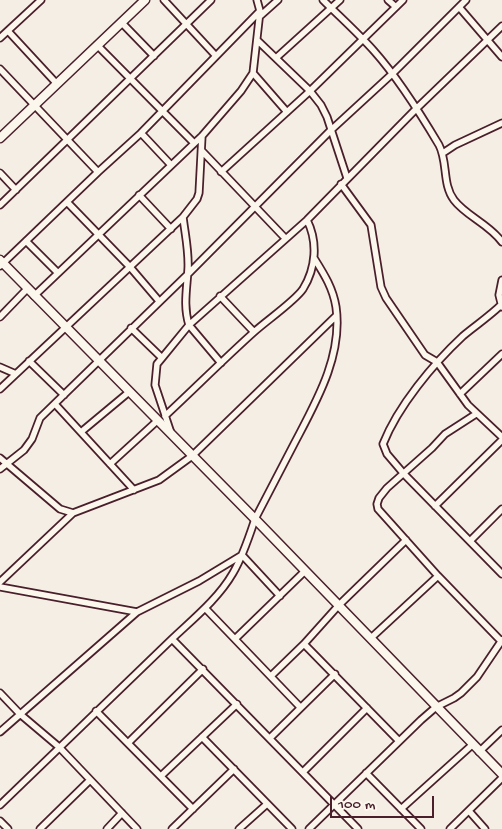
<!DOCTYPE html>
<html>
<head>
<meta charset="utf-8">
<style>
  body { margin:0 }
  #map { position:relative; width:502px; height:829px; overflow:hidden; background:#f4eee4; font-family:"Gochi Hand",sans-serif }
  canvas { display:block }
  .scale { position:absolute; left:330px; top:796px; width:104px; height:22px; box-sizing:border-box; border:2px solid #4a1f2b; border-top:0; padding-left:6px; font-size:15px; line-height:18px; white-space:nowrap; color:#4a1f2b; -webkit-text-stroke:4px #fbf7ec; paint-order:stroke }
</style>
</head>
<body>
<div id="map">
<canvas width="502" height="829"></canvas>
<div class="scale">100 m</div>
</div>
<script>
const c = document.querySelector('canvas').getContext('2d');
c.lineJoin = 'round';
function stroke(path, color, width, dash) {
  c.strokeStyle = color;
  c.lineWidth = width;
  c.lineCap = dash ? 'butt' : 'round';
  c.setLineDash(dash || []);
  c.stroke(path);
}
const street = new Path2D(`
  M164 0 216 56
  M323 0C340 17 358 33 374 51 399 79 420 113 439 145 448 162 442 184 454 200 466 216 489 224 502 242
  M388 0 396 7
  M459 7 502 57
  M259 17 278 0
  M121 22 154 56
  M8 31 57 84
  M0 38 41 0
  M257 40 310 91 321 105 327 117 347 178
  M97 45 194 143
  M276 58 340 0
  M0 69 98 172
  M253 73 287 112
  M141 133 171 165
  M202 151 285 238
  M443 153 455 145 502 123
  M221 172 310 91 403 0
  M0 173 16 190
  M341 184 371 225 381 287 386 298 425 355 437 362 468 405 502 437
  M139 195 171 229
  M67 202 130 267 159 301
  M0 205 211 0
  M183 217C185 234 189 251 188 269 187 288 183 306 189 325L221 363
  M26 241 57 272
  M0 266 98 172 141 133 260 11
  M502 280 499 295 502 307
  M34 296 202 136 241 91 253 73 260 11 257 0
  M220 296 254 332
  M502 304C490 316 476 325 463 336 433 364 398 406 383 444L387 454 404 474 502 574
  M0 317 27 289
  M131 328 162 358
  M29 361 64 395
  M0 367 16 374
  M0 389 183 217 197 199 199 193 202 136
  M460 394 502 354
  M55 404 134 490
  M476 414 445 434 432 448 387 488 379 498 377 504 378 509 438 576 502 642
  M165 416C195 388 224 359 254 332 266 321 295 301 303 289 316 268 318 242 307 220
  M81 432 129 392
  M171 433 155 385 157 364 162 358 189 325 307 220 416 109 502 26
  M0 458 60 509 73 513
  M110 464 157 421
  M0 469 24 450 32 439 40 418 187 275 330 131 392 74 466 0
  M435 506 502 440
  M470 541 502 509
  M0 582 73 513 159 480 192 456 336 316
  M0 587 137 612
  M205 608 300 707
  M371 638 438 576
  M172 639C193 619 218 599 233 573 243 556 249 537 255 519 268 494 281 469 294 444 316 402 343 356 336 307 333 288 324 274 314 258
  M235 639 305 571
  M304 644 399 741
  M271 676 304 644 339 605 406 540
  M0 693 20 714 59 747 137 829
  M96 711 193 809
  M0 732 137 612 199 581 242 555 280 596
  M202 737 292 829
  M270 738 335 674
  M128 743 203 669
  M479 752 502 730
  M303 772 367 708
  M366 773 421 829
  M161 776 237 704
  M0 805 172 639 358 829
  M401 809 472 745
  M469 811 485 829
  M0 821 8 829
  M40 829 90 780
  M107 829 122 813
  M172 829 234 769
  M239 829 267 804
  M309 829 421 720 436 707 454 698 461 693 477 677 502 640
  M450 829 502 778`);
const secondary = new Path2D(`
  M0 138 145 0
  M0 260 255 519 502 774`);
stroke(street, '#4a1f2b', 9);
stroke(secondary, '#4a1f2b', 11);
stroke(street, '#fbf7ec', 5.5);
stroke(secondary, '#fbf7ec', 8);
</script>
</body>
</html>
